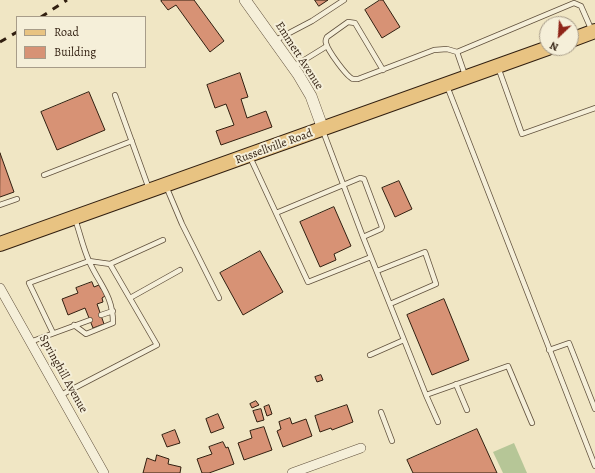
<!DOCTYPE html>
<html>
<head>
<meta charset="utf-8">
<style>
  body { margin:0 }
  #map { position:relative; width:595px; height:473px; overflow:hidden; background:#f0e6c4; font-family:Alegreya,serif }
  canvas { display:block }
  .legend { position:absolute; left:16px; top:16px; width:130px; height:52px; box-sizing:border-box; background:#f5efd9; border:1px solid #a79c89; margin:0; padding:5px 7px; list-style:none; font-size:12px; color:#311f10 }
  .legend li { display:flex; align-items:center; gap:8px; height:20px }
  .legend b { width:20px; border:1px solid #a79c89 }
  .north { position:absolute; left:539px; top:16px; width:40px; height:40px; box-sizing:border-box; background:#f5efd9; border:1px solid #a79c89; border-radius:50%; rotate:205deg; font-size:11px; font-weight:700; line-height:16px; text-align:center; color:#311f10 }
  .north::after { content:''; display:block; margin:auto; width:14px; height:18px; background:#8f2418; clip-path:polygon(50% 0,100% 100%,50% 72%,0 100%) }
</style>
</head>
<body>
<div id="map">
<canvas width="595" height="473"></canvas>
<ul class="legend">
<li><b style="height:5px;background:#e8c382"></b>Road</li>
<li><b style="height:11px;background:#d79275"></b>Building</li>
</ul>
<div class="north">N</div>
</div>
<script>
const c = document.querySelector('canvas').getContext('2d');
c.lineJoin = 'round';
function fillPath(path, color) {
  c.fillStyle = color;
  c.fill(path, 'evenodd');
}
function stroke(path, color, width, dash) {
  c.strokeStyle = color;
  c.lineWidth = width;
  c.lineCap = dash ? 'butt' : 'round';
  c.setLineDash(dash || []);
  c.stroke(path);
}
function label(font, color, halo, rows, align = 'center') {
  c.font = font + ' Alegreya,serif';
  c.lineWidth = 4;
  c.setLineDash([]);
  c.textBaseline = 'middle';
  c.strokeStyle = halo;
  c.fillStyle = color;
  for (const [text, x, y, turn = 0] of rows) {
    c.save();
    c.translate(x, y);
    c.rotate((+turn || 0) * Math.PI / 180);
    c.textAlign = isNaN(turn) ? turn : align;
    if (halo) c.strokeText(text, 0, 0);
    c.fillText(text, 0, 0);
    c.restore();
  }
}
const green = new Path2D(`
  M514 443 527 473H503L493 452Z`);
const building = new Path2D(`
  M163 0H194L224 41 210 52 176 5 168 10 161 1Z
  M315 0H328L319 6Z
  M380 0H383L400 27 382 38 365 10Z
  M240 73 248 97 241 99 247 118 266 111 272 127 221 145 216 131 234 125 226 104 215 108 207 85Z
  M89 92 105 130 57 150 41 112Z
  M0 153 14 192 0 197Z
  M399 181 412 209 395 217 382 188Z
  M334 207 351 246 334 254 336 260 320 267 300 222Z
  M260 251 283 292 243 315 220 273Z
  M92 282 94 287 99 285 101 289H102L105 296 102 298 103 302 97 304 104 324 93 328 85 308 68 315 62 299 78 293 76 288Z
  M444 299 469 360 432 375 407 315Z
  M321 375 323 380 317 382 315 377Z
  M256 401 259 405 252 408 250 404Z
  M269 405 272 414 267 416 264 407Z
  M347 405 353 422 332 430 331 428 320 432 315 416Z
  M261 409 264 420 257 422 253 411Z
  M218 414 224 428 211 433 206 419Z
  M290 418 292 424 306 419 312 436 283 447 277 431 281 429 279 422Z
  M264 427 272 450 244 460 238 443 252 438 250 431Z
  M477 429 497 473H413L407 460Z
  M175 430 180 443 167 447 162 435Z
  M223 442 226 448 228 447 234 464 209 473H202L197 459 212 454 209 447Z
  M157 455 169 459 168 464 181 467 180 473H143L147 458 155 461Z`);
const service = new Path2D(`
  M274 41 312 21 344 0
  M293 67 327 46
  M498 67 522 134 595 108
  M383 70 355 23 348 22 327 37C326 40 325 40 326 43 328 51 347 77 353 79H358L434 50 447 49 457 52
  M465 75 457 52 574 3 581 6 592 31
  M447 86 595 466
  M115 95 149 189
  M323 131 363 237 426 395 508 366 532 423
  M250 157 276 213 360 178 364 179 382 227 381 229 363 237
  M44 175 132 141
  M166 186 182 224 219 298
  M0 205 17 199
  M276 213 308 282 371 257
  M377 271 425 252 436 284 390 304
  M130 298 180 270
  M101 315 113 311
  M74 325 86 334 113 323C113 295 99 284 89 261 83 248 80 233 75 219
  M53 333 29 283 89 261 110 264
  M30 342 90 320
  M549 350 569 343 595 409
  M370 355 404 340
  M456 384 467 410
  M61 395 157 345 110 264 163 240
  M426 395 438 422
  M381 412 392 441`);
const minor = new Path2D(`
  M0 288 104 473
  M292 473 361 448`);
const tertiary = new Path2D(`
  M245 0 298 74 311 96 323 129`);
const primary = new Path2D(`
  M571 40 595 31
  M0 244 548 48`);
const rail = new Path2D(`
  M41 17 67 0
  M0 42 17 32`);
const streetNames = [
  ["Emmett Avenue",299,56,57],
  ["Russellville Road",274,147,-20],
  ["Springhill Avenue",63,374,61]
];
fillPath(green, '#b6c697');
fillPath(building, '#d79275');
stroke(building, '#311f10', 1);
stroke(service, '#61513d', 6);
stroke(minor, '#61513d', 10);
stroke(tertiary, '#61513d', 12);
stroke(primary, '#311f10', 16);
stroke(service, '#f5efd9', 4.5);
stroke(minor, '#f5efd9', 9);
stroke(tertiary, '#f5efd9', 11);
stroke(primary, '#e8c382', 14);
stroke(rail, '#311f10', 3, [7, 7]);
label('12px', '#311f10', '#f5efd9', streetNames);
</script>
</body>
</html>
